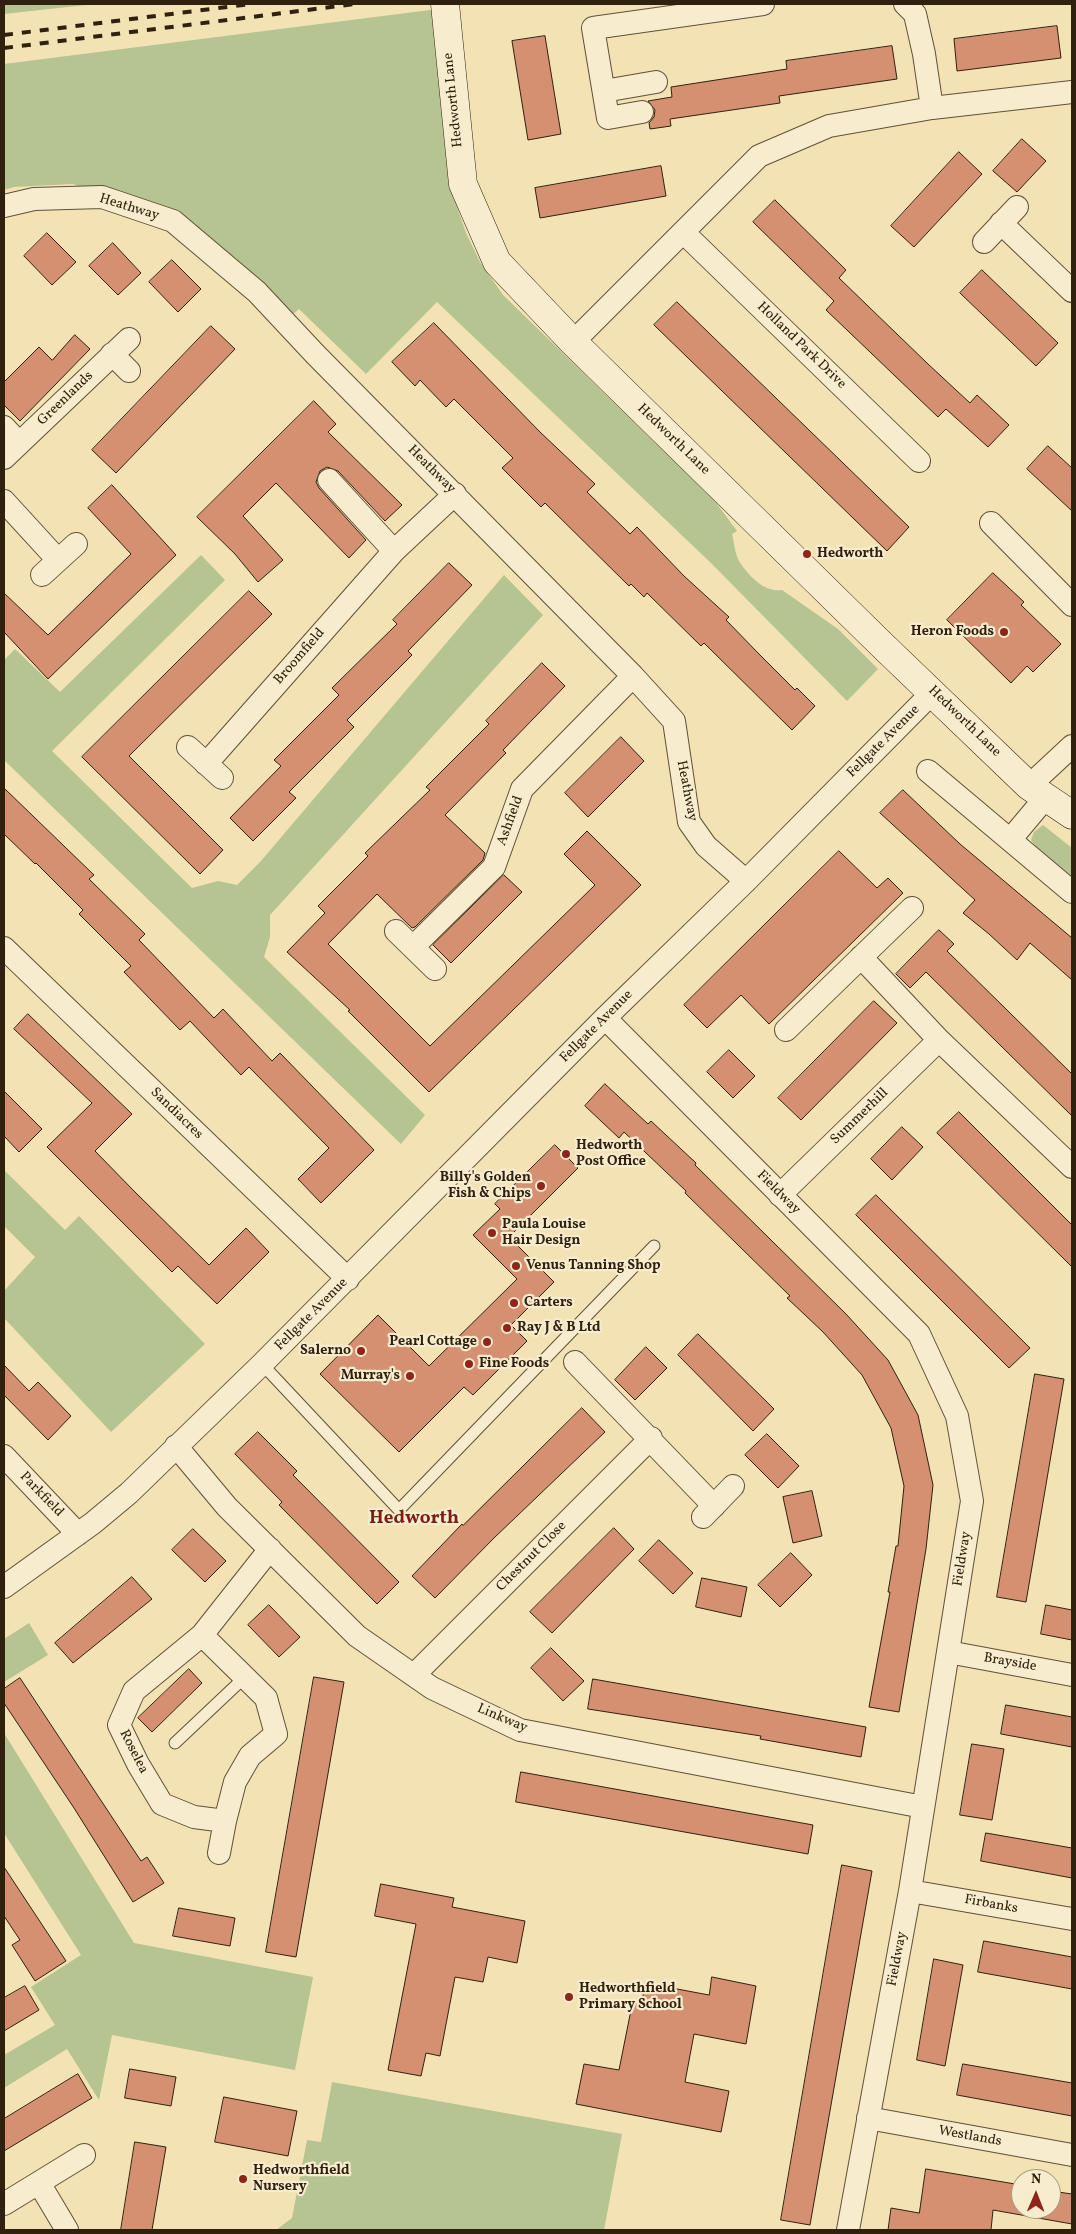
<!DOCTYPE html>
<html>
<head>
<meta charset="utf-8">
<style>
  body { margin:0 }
  #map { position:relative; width:1076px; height:2234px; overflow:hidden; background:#f2e2b4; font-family:Vollkorn,serif }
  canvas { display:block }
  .frame { position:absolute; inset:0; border:5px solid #30210e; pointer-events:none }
  .north { position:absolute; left:1011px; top:2169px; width:50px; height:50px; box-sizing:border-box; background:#f7ecce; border:1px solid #a79b81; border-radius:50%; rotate:1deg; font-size:14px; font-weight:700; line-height:20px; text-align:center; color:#30210e }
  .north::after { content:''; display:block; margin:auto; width:18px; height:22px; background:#8f2418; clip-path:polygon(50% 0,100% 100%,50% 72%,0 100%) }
</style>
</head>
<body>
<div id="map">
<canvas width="1076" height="2234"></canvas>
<div class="frame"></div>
<div class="north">N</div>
</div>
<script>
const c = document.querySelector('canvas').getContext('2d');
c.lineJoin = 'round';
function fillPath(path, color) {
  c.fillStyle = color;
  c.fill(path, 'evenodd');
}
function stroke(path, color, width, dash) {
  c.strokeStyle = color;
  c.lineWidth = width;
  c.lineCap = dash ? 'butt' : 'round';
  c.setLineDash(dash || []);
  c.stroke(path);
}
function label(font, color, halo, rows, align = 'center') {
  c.font = font + ' Vollkorn,serif';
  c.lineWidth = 4.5;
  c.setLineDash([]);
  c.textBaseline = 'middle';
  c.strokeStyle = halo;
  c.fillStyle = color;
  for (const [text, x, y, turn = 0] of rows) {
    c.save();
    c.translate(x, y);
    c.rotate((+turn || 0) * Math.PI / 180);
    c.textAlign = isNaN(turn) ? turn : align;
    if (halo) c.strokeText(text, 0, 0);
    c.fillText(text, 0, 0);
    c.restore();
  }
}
const green = new Path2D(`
  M4 4H95L4 14Z
  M446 8 452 192 466 233 480 262 503 295 714 500 737 531 732 534C734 542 735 554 739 561 748 575 764 593 782 590L838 629 878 669 847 701 712 564 437 302 366 374 299 309 285 321 173 221 102 197 73 184 14 187 4 190V64Z
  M201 555 225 580 52 751 192 888 218 881 237 885 261 861 504 575 543 615 270 915V937L264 957 425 1115 401 1144 4 760V660L15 649 60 692Z
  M1043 825 1072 848V883L1047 863 1031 840 1034 832Z
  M4 1170 65 1230 79 1216 205 1344 111 1432 4 1318V1291L35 1257 4 1226Z
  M29 1623 48 1655 4 1682V1639Z
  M4 1733 134 1943 313 1977 295 2070 112 2035 99 2100 67 2049 4 2088V2055L55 2025 31 1987 81 1955 4 1833Z
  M332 2082 622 2134 604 2230H276L292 2218 307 2140 321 2142Z`);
const building = new Path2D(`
  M1057 26 1061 58 957 71 954 39Z
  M545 36 561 134 528 140 512 41Z
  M892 46 897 79 779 96 780 103 670 119 671 126 650 129 649 123 654 117 655 110 648 101 672 97 671 87 787 69 786 61Z
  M1022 139 1046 161 1017 192 993 171Z
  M959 152 982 174 914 247 891 226Z
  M661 166 666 196 540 218 535 188Z
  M775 200 846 270 839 278 928 364 970 403 977 395 1009 425 988 447 946 409 938 417 826 310 834 301 753 222Z
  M47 233 76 262 52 285 24 256Z
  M113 243 141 273 118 295 89 266Z
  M172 260 201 289 178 312 149 282Z
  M982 270 1058 343 1036 366 960 293Z
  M677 302 909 527 887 551 654 325Z
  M434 323 540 432 595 484 587 492 630 534 637 527 684 576 729 617 726 620 760 655 795 690 797 688 815 706 792 730 704 643 701 646 647 593 644 597 631 584 629 586 545 503 541 507 502 468 513 458 454 399 446 407 420 380 415 386 392 362Z
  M211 326 235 349 116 473 92 450Z
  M75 335 90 349 20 421 4 405V382L39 347 52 360Z
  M314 401 336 424 328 432 402 505 385 521 338 471 327 467 320 471 316 482 319 488 366 540 349 558 276 483 243 516 283 560 258 582 235 554 197 517Z
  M1048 446 1072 468V511L1027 469Z
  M112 485 176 555 48 679 4 632V593L48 635 131 554 88 508Z
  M449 563 472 585 408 651 412 655 347 720 354 727 289 792 296 798 253 841 230 818 281 766 274 760 339 695 332 688 397 624 393 620Z
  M993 573 1024 602 1021 605 1061 644 1033 672 1027 666 1011 683 947 620Z
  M249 591 272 614 129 756 223 850 200 874 82 757Z
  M542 663 565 686 503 750 506 753 445 815 485 853 483 860 415 927 412 928 377 894 328 944 430 1046 595 885 564 854 587 831 641 885 429 1092 348 1011 350 1010 287 952 325 913 318 906 368 856 365 853 430 790 426 787 489 724 486 721Z
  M621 737 644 761 588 817 565 793Z
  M4 788 94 875 89 879 145 934 139 940 214 1018 223 1009 272 1061 280 1053 374 1150 321 1203 298 1179 329 1148 249 1067 241 1075 190 1021 180 1030 124 972 131 966 79 914 83 910 36 863 35 864 4 834Z
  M903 790 960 844 1072 938V980L1030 943 1017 960 989 934 963 913 975 900 880 813Z
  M839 851 877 888 888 878 903 893 769 1024 741 995 707 1028 684 1005Z
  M504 875 522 892 451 963 433 945Z
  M939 930 954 944 947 951 1072 1074V1116L926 972 910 988 896 974Z
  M874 1001 897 1023 801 1120 778 1098Z
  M28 1014 132 1114 95 1151 135 1192 209 1265 246 1228 269 1252 217 1304 178 1266 172 1272 47 1147 92 1103 14 1029Z
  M729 1050 755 1076 733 1098 707 1072Z
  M605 1084 648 1124 651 1121 696 1163 695 1165 846 1314 888 1360 918 1415 933 1485 926 1549 899 1712 869 1707 890 1592H888L896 1546H898L904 1486 891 1428 862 1375 823 1332 787 1298 790 1296 685 1193 686 1191 624 1132 619 1138 585 1106Z
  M4 1091 42 1129 19 1152 4 1136Z
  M959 1112 1072 1225V1267L937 1133Z
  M902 1127 923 1147 892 1180 871 1159Z
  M555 1145 578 1168 509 1237 554 1282 511 1325 527 1341 473 1395 464 1387 399 1452 320 1374 378 1315 429 1366 517 1279 473 1235 500 1209 495 1204Z
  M876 1195 1030 1348 1009 1368 856 1215Z
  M698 1334 774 1409 753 1431 678 1355Z
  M646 1347 667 1368 635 1400 615 1380Z
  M4 1365 29 1391 38 1382 71 1416 48 1440 4 1395Z
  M1035 1374 1064 1379 1026 1602 997 1597Z
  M582 1408 605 1432 494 1538 435 1598 412 1576 462 1524 463 1525Z
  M258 1432 297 1471 293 1475 399 1582 377 1604 279 1505 282 1502 235 1454Z
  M767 1434 799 1466 778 1488 745 1455Z
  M812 1491 822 1536 793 1543 783 1497Z
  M614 1528 634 1549 552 1633 530 1612Z
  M193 1529 226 1561 205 1582 172 1550Z
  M659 1540 693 1573 673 1594 639 1561Z
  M791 1553 812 1575 780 1607 758 1585Z
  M132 1577 152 1599 73 1663 55 1643Z
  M702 1578 747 1587 741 1617 696 1607Z
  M269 1605 300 1637 279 1657 248 1625Z
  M1046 1605 1072 1610V1640L1041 1634Z
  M551 1648 584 1681 563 1701 531 1668Z
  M189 1669 202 1683 152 1732 138 1718Z
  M314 1677 344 1682 296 1957 266 1952Z
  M20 1678 141 1861 147 1857 164 1883 133 1902 74 1808 4 1703V1689Z
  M593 1679 866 1727 861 1757 760 1739 761 1736 588 1709Z
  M1006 1705 1072 1717V1747L1001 1734Z
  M972 1744 1004 1749 992 1820 960 1815Z
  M521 1772 813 1825 808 1854 516 1802Z
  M986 1833 1072 1848V1878L981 1861Z
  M842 1865 872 1871 810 2225 781 2220Z
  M4 1867 66 1961 35 1981 12 1945 20 1940 4 1916Z
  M381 1884 454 1898 452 1907 525 1921 517 1963 488 1957 483 1982 455 1977 440 2056 426 2053 421 2076 388 2070 416 1924 375 1916Z
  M179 1908 235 1918 230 1946 173 1936Z
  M984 1941 1072 1957V1989L978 1972Z
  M934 1959 963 1965 945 2066 917 2060Z
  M712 1977 756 1986 746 2044 694 2034 685 2082 729 2091 721 2132 576 2104 584 2064 619 2070 633 2000 642 2002 645 1983 709 1995Z
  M25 1986 39 2010 4 2031V1998Z
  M963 2064 1072 2083V2116L957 2095Z
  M130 2069 176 2077 171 2106 125 2098Z
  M78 2074 92 2098 4 2151V2119Z
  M224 2097 297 2111 288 2156 215 2142Z
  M135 2142 166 2147 152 2230H121Z
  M926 2169 1021 2185V2209H1051V2191L1072 2194V2224L993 2210 991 2230H888L891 2208 919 2213Z`);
const lane = new Path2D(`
  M262 1364 399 1510 654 1246
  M175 1743 246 1676`);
const street = new Path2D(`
  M905 4 915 14 924 54 932 108
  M604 91 656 82
  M642 112 608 118 593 28 763 4
  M4 206 34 199 102 197 173 221 257 292 315 354 633 676 674 721 689 822 706 846 746 881
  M1001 223 1072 291
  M683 232 919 461
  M984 242 1017 207
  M573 342 759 156 829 126 932 108 1072 92
  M112 354 129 371
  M4 427 19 443
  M4 458 129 339
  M4 501 58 560
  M991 523 1072 605
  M394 551 455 494
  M42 575 76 544
  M188 747 222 778
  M206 764 394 551 329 480
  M928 771 1072 892
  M1029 786 1072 746
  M1010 840 1046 797
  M396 931 435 969
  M413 947 494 867 522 789 633 676
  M4 948 348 1279
  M861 957 939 1040
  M605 1018 919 1334 957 1416 972 1501 910 1891 848 2230
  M786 1030 912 908
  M780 1195 939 1040 1072 1167
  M575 1362 714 1506
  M176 1446 227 1507 357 1636 432 1688 520 1730 923 1807
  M4 1456 78 1534
  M703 1517 733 1486
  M4 1587 93 1523 129 1493 262 1364 605 1018 746 881 933 692
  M202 1635 134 1691 119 1725 138 1764 162 1804 194 1817 225 1821 235 1782 250 1756 276 1734 266 1698 202 1635 270 1549
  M948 1652 1072 1675
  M414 1675 651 1438
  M219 1853 225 1821
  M910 1891 1072 1919
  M868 2118 1072 2155
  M39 2183 67 2230
  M4 2204 84 2155`);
const secondary = new Path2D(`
  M445 4 463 184 497 262 573 342 881 644 1029 786 1072 815`);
const rail = new Path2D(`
  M4 35 251 4
  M4 48 355 4`);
const markers = [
  [807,554,5,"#8f2418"],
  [1004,632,5,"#8f2418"],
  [566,1154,5,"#8f2418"],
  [541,1186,5,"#8f2418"],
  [492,1233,5,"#8f2418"],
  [516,1266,5,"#8f2418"],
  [514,1303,5,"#8f2418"],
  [507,1328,5,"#8f2418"],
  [487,1342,5,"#8f2418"],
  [361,1351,5,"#8f2418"],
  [469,1364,5,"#8f2418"],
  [410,1376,5,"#8f2418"],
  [569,1997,5,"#8f2418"],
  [243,2179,5,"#8f2418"]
];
const streetNames = [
  ["Hedworth Lane",454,100,-96],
  ["Heathway",129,208,17],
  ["Holland Park Drive",801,346,44],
  ["Greenlands",66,399,-44],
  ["Hedworth Lane",673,440,44],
  ["Heathway",431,470,45],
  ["Broomfield",300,657,-49],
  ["Hedworth Lane",964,722,44],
  ["Fellgate Avenue",884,742,-45],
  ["Heathway",686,791,79],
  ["Ashfield",511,821,-70],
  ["Fellgate Avenue",597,1027,-45],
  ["Sandiacres",176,1114,44],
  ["Summerhill",860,1117,-44],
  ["Fieldway",778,1193,45],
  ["Fellgate Avenue",312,1315,-45],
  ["Parkfield",41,1495,46],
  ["Chestnut Close",532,1557,-45],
  ["Fieldway",963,1559,-81],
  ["Brayside",1010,1663,10],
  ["Linkway",502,1719,23],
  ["Roselea",133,1752,63],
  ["Firbanks",991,1905,10],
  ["Fieldway",898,1959,-79],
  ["Westlands",970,2137,10]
];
const poiNames = [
  ["Hedworth",817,554],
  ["Heron Foods",994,632,"right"],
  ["Hedworth",576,1146],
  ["Post Office",576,1162],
  ["Billy's Golden",531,1178,"right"],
  ["Fish & Chips",531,1194,"right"],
  ["Paula Louise",502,1225],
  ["Hair Design",502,1241],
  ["Venus Tanning Shop",526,1266],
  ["Carters",524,1303],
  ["Ray J & B Ltd",517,1328],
  ["Pearl Cottage",477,1342,"right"],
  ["Salerno",351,1351,"right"],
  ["Fine Foods",479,1364],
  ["Murray's",400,1376,"right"],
  ["Hedworthfield",579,1989],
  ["Primary School",579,2005],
  ["Hedworthfield",253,2171],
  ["Nursery",253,2187]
];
const districtNames = [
  ["Hedworth",414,1520]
];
fillPath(green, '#b5c491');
fillPath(building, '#d49071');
stroke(building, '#30210e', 1);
stroke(lane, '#605138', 13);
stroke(street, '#605138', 24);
stroke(secondary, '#30210e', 29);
stroke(lane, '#f7ecce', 11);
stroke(street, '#f7ecce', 22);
stroke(secondary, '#f7ecce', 28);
stroke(rail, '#30210e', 4, [9, 9]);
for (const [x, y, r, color] of markers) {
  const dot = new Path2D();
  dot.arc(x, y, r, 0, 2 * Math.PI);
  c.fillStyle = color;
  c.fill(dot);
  stroke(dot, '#f7ecce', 2);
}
label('14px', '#30210e', '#f7ecce', streetNames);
label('bold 14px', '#30210e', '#f7ecce', poiNames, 'left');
label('bold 19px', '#7a1f14', '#f7ecce', districtNames);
</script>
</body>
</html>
